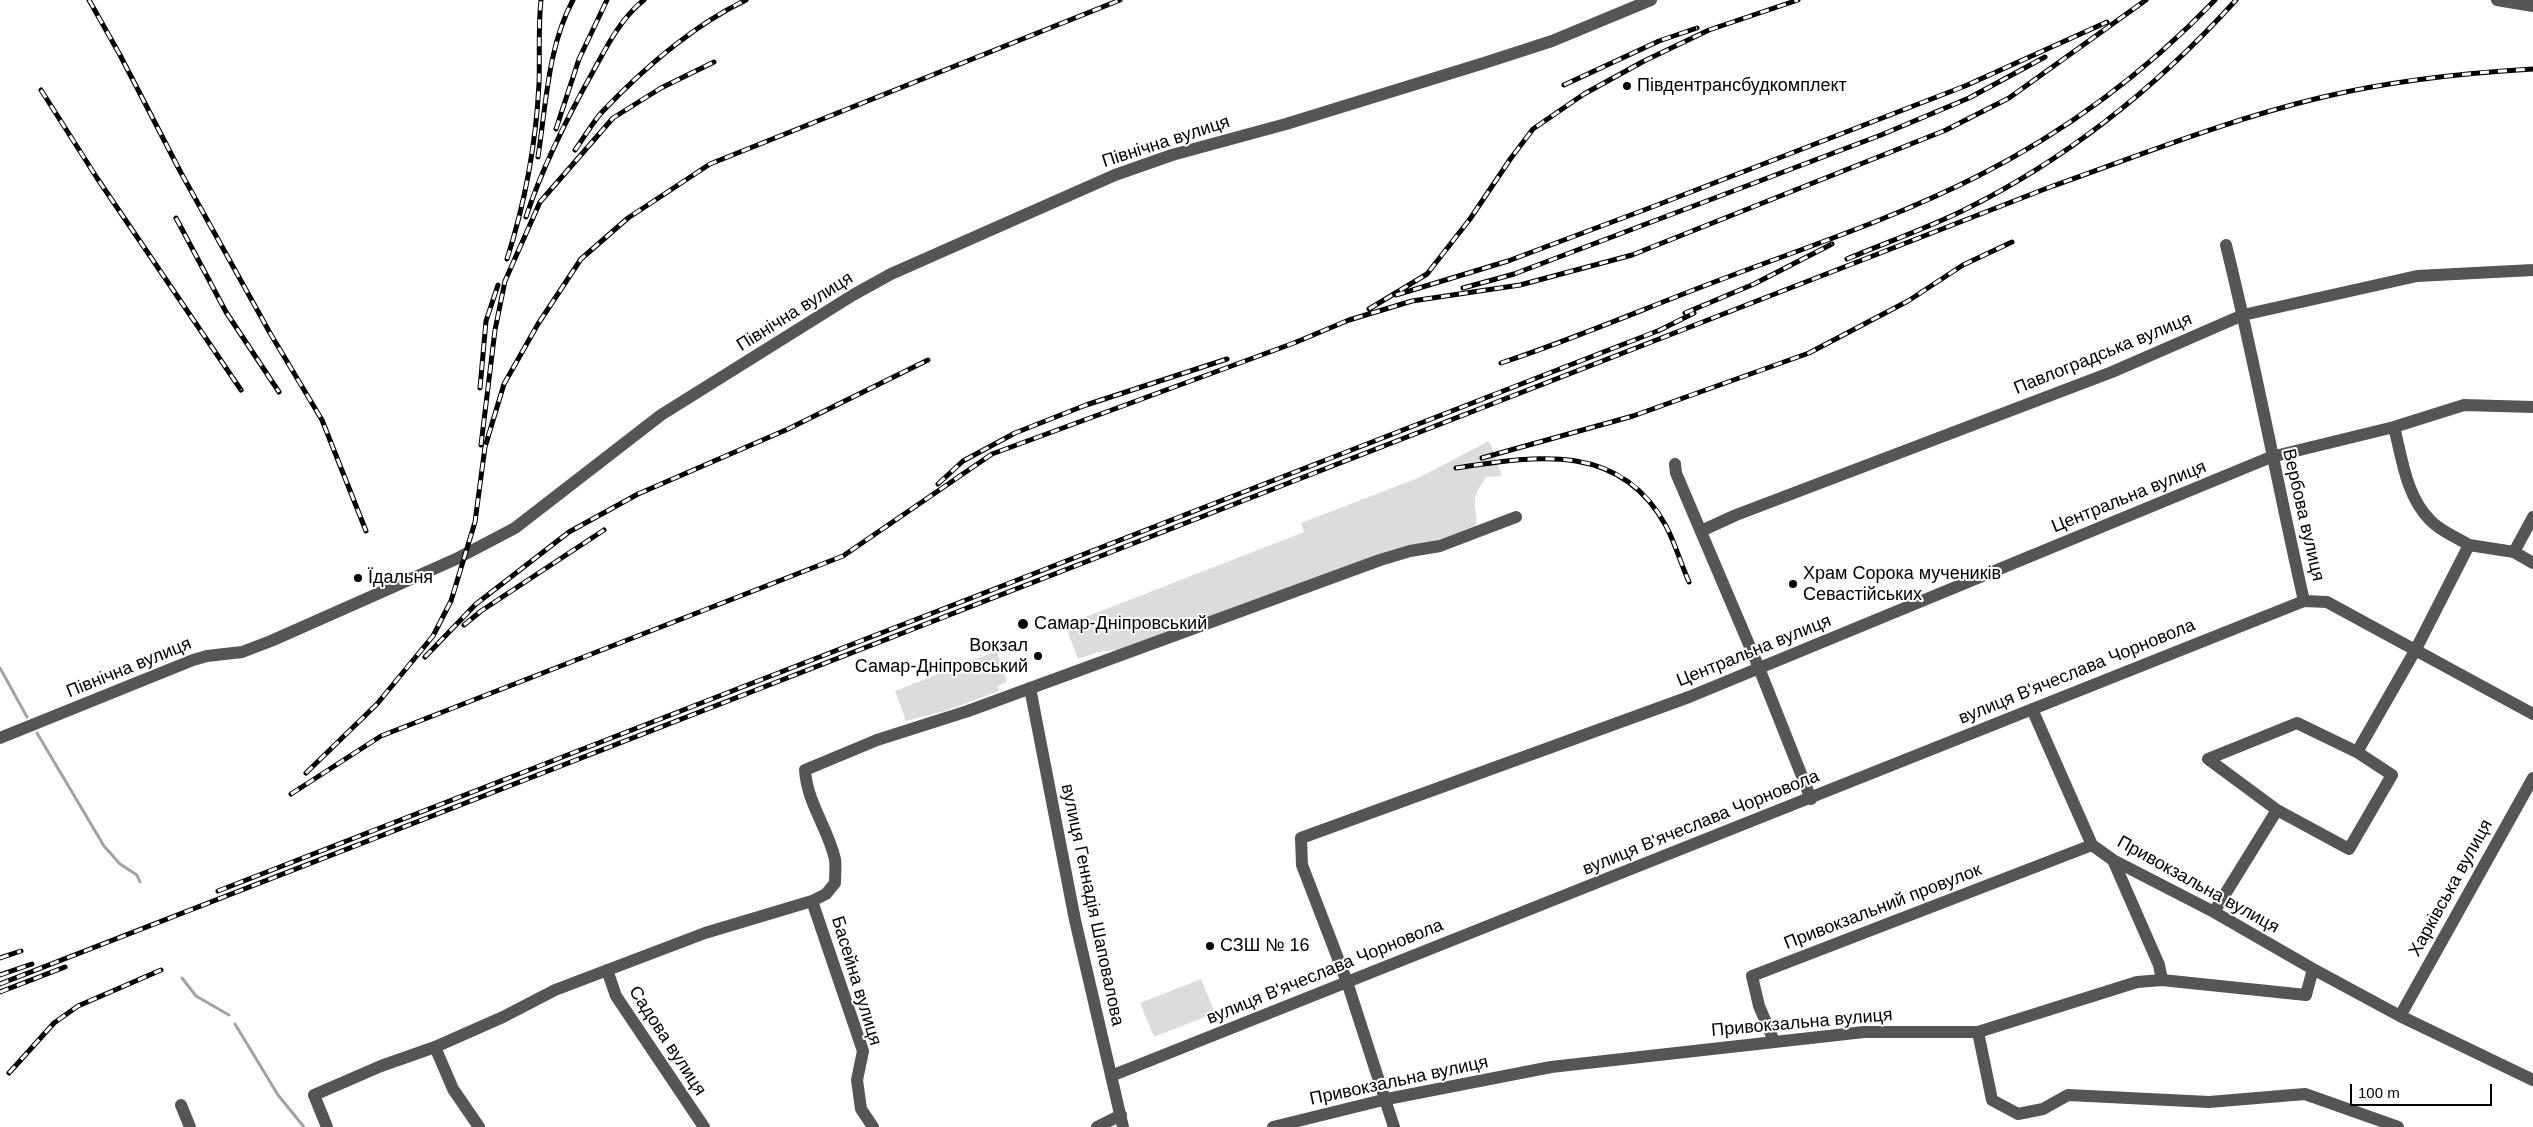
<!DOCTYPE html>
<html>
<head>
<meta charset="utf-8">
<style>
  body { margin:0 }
  #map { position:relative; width:2533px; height:1127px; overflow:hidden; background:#fff; font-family:Arial,sans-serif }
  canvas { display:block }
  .scale { position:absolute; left:2350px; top:1084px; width:142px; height:22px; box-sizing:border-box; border:2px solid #000; border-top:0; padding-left:6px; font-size:15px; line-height:18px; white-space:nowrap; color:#000; -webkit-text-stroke:4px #fff; paint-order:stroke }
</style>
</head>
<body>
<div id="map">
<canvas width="2533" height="1127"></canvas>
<div class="scale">100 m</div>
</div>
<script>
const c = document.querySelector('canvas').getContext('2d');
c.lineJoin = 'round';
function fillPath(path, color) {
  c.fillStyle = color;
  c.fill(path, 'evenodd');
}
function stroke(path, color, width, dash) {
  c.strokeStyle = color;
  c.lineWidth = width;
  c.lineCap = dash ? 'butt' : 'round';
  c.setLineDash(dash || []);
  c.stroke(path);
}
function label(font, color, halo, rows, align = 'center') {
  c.font = font + ' Arial,sans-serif';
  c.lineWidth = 4;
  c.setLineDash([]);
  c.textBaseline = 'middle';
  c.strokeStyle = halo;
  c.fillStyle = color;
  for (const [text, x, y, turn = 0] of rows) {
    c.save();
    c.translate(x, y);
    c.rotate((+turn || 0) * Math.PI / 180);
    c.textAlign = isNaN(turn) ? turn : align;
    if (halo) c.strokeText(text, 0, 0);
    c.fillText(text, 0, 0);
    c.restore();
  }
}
const green = new Path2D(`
  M1489 441 1502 476 1486 477C1482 484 1476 491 1475 499 1474 509 1478 517 1476 527L1127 649 1098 652 1078 659 1065 625 1304 532 1301 523 1418 478Z
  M997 651 1007 682 998 686 999 691 945 711 906 721 895 691Z
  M1201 979 1215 1013 1154 1037 1140 1003Z`);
const stream = new Path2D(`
  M0 668 27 717
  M37 733 104 846 120 864 137 875 140 882
  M182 978 196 996 229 1015
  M235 1024 278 1095 304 1127`);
const minor = new Path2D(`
  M2497 0 2533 6
  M2226 245C2255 362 2277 482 2304 601L2327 602 2533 714
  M1675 464 1676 473 1759 668 1811 799
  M1701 531 1736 515 2112 372 2243 315 2417 276 2533 270
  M2469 545 2514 552 2533 563
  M2514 552 2533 517
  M1030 688 1075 920 1123 1127
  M2032 709 2092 845 2113 860 2214 912 2313 969 2400 1016 2533 1080
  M2297 723 2357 752 2392 775 2349 849 2277 810 2208 759Z
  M0 738 193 660 207 656 242 652 271 641 456 559 515 528 661 415 853 295 891 274 1115 175 1172 155 1286 124 1484 63 1552 41 1651 0
  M2357 752 2416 649 2469 545C2456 537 2440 531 2430 520 2406 496 2402 458 2394 427
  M2113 860 2159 965 2162 980
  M812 901 863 1051 857 1080 861 1109 873 1127
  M2214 912 2277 810
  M607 970 616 996 704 1127
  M2400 1016 2533 778
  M1978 1032 1992 1100 2018 1114 2043 1109 2068 1095 2209 1102 2305 1094 2398 1127
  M1774 1041 1759 1006 1752 976 2092 845
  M435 1047 453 1089 479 1127
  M1111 1076 2304 601
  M181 1105 190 1127
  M327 1127 314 1095 381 1066 435 1047 503 1017 555 990 705 933 812 901 826 894 835 883C835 875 836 866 835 859 828 828 807 803 805 770L877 740 968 711 1380 560 1410 551 1440 546 1516 517
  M1097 1127 1121 1115
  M1273 1127 1387 1099 1551 1067 1864 1032H1978L2137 982 2162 980 2306 995 2313 969
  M1394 1127 1347 982 1302 865 1301 838 1689 697 2271 457 2394 427 2464 405 2533 407`);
const rail = new Path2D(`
  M89 0 120 55 180 171 270 333 322 420 366 531
  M1564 85 1659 41 1697 28
  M41 90 97 178 241 390
  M556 129 579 59 607 0
  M575 150C584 138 592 123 602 112 643 69 692 26 746 0
  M538 157C546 105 548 46 573 0
  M526 217C543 165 568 116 595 68 608 44 622 17 644 0
  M176 218 226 312 279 392
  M507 259C525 203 536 142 539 84 540 56 538 28 541 0
  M1847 259C1885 243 1925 229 1962 211 2066 160 2159 85 2236 0
  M1463 288 1514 274 1881 135 1969 98 2045 57
  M1396 295 1508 261 1652 207 1965 86 2107 22
  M1369 309 1427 274 1470 219 1511 158 1533 129 1584 94 1644 61 1709 30 1798 0
  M1685 313 1754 284 1832 244
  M1658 331 1694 313
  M1501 363C1577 338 1650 306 1725 278 1810 246 1897 217 1978 176 2065 132 2147 71 2215 0
  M480 388 486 321 498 285
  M481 445 495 330 505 281 540 202 613 118 661 88 714 62
  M1482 458 1633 416 1809 353 1908 301 1963 265 2012 242
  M1456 468C1535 456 1620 441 1666 526 1675 543 1681 564 1689 582
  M938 484 963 461 1015 433 1086 405 1227 359
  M464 625 481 611 604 530
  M425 657 476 604 569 532 638 494 788 429 928 360
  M306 773 377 704 433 636 451 601 475 522 485 447 504 384 538 324 581 259 628 218 710 164 1120 0
  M291 794 381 736 843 556 992 454 1294 343 1349 320 1412 301 1520 285 1632 255 1946 130 2009 98 2146 0
  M218 891 1660 330
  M0 958 21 951
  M0 975 32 964
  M0 984 2050 187C2140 155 2230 119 2323 97 2391 81 2463 73 2533 69
  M0 992 65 967
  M9 1073 54 1023 78 1006 161 970`);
const markers = [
  [1627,86,5,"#000"],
  [358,578,5,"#000"],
  [1793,584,5,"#000"],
  [1023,624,6,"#000"],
  [1038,656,5,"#000"],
  [1210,946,5,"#000"]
];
const poiNames = [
  ["Південтрансбудкомплект",1637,86],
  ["Храм Сорока мучеників",1803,574],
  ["Севастійських",1803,595],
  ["Їдальня",368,578],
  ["Самар-Дніпровський",1034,624],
  ["Вокзал",1028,646,"right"],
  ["Самар-Дніпровський",1028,667,"right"],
  ["СЗШ № 16",1220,946]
];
const streetNames = [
  ["Північна вулиця",1166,142,-18],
  ["Північна вулиця",795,312,-32],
  ["Павлоградська вулиця",2103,354,-22],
  ["Центральна вулиця",2129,497,-22],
  ["Вербова вулиця",2303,515,77],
  ["Центральна вулиця",1754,651,-22],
  ["Північна вулиця",129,668,-22],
  ["вулиця В'ячеслава Чорновола",2077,672,-22],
  ["вулиця В'ячеслава Чорновола",1701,823,-22],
  ["Привокзальна вулиця",2198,885,29],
  ["Харківська вулиця",2451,888,-61],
  ["вулиця Геннадія Шаповалова",1092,905,78],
  ["Привокзальний провулок",1883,907,-21],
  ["вулиця В'ячеслава Чорновола",1325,972,-22],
  ["Басейна вулиця",856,981,73],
  ["Привокзальна вулиця",1802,1023,-5],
  ["Садова вулиця",667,1041,57],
  ["Привокзальна вулиця",1399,1081,-12]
];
fillPath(green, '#dcdcdc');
stroke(stream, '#a3a3a3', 3);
stroke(minor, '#555', 12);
stroke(rail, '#000', 5);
stroke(rail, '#fff', 3, [9]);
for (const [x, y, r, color] of markers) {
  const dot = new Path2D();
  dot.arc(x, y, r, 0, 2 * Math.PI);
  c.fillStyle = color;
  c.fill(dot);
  stroke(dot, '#fff', 2);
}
label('18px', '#000', '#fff', poiNames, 'left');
label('18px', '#000', '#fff', streetNames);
</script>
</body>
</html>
